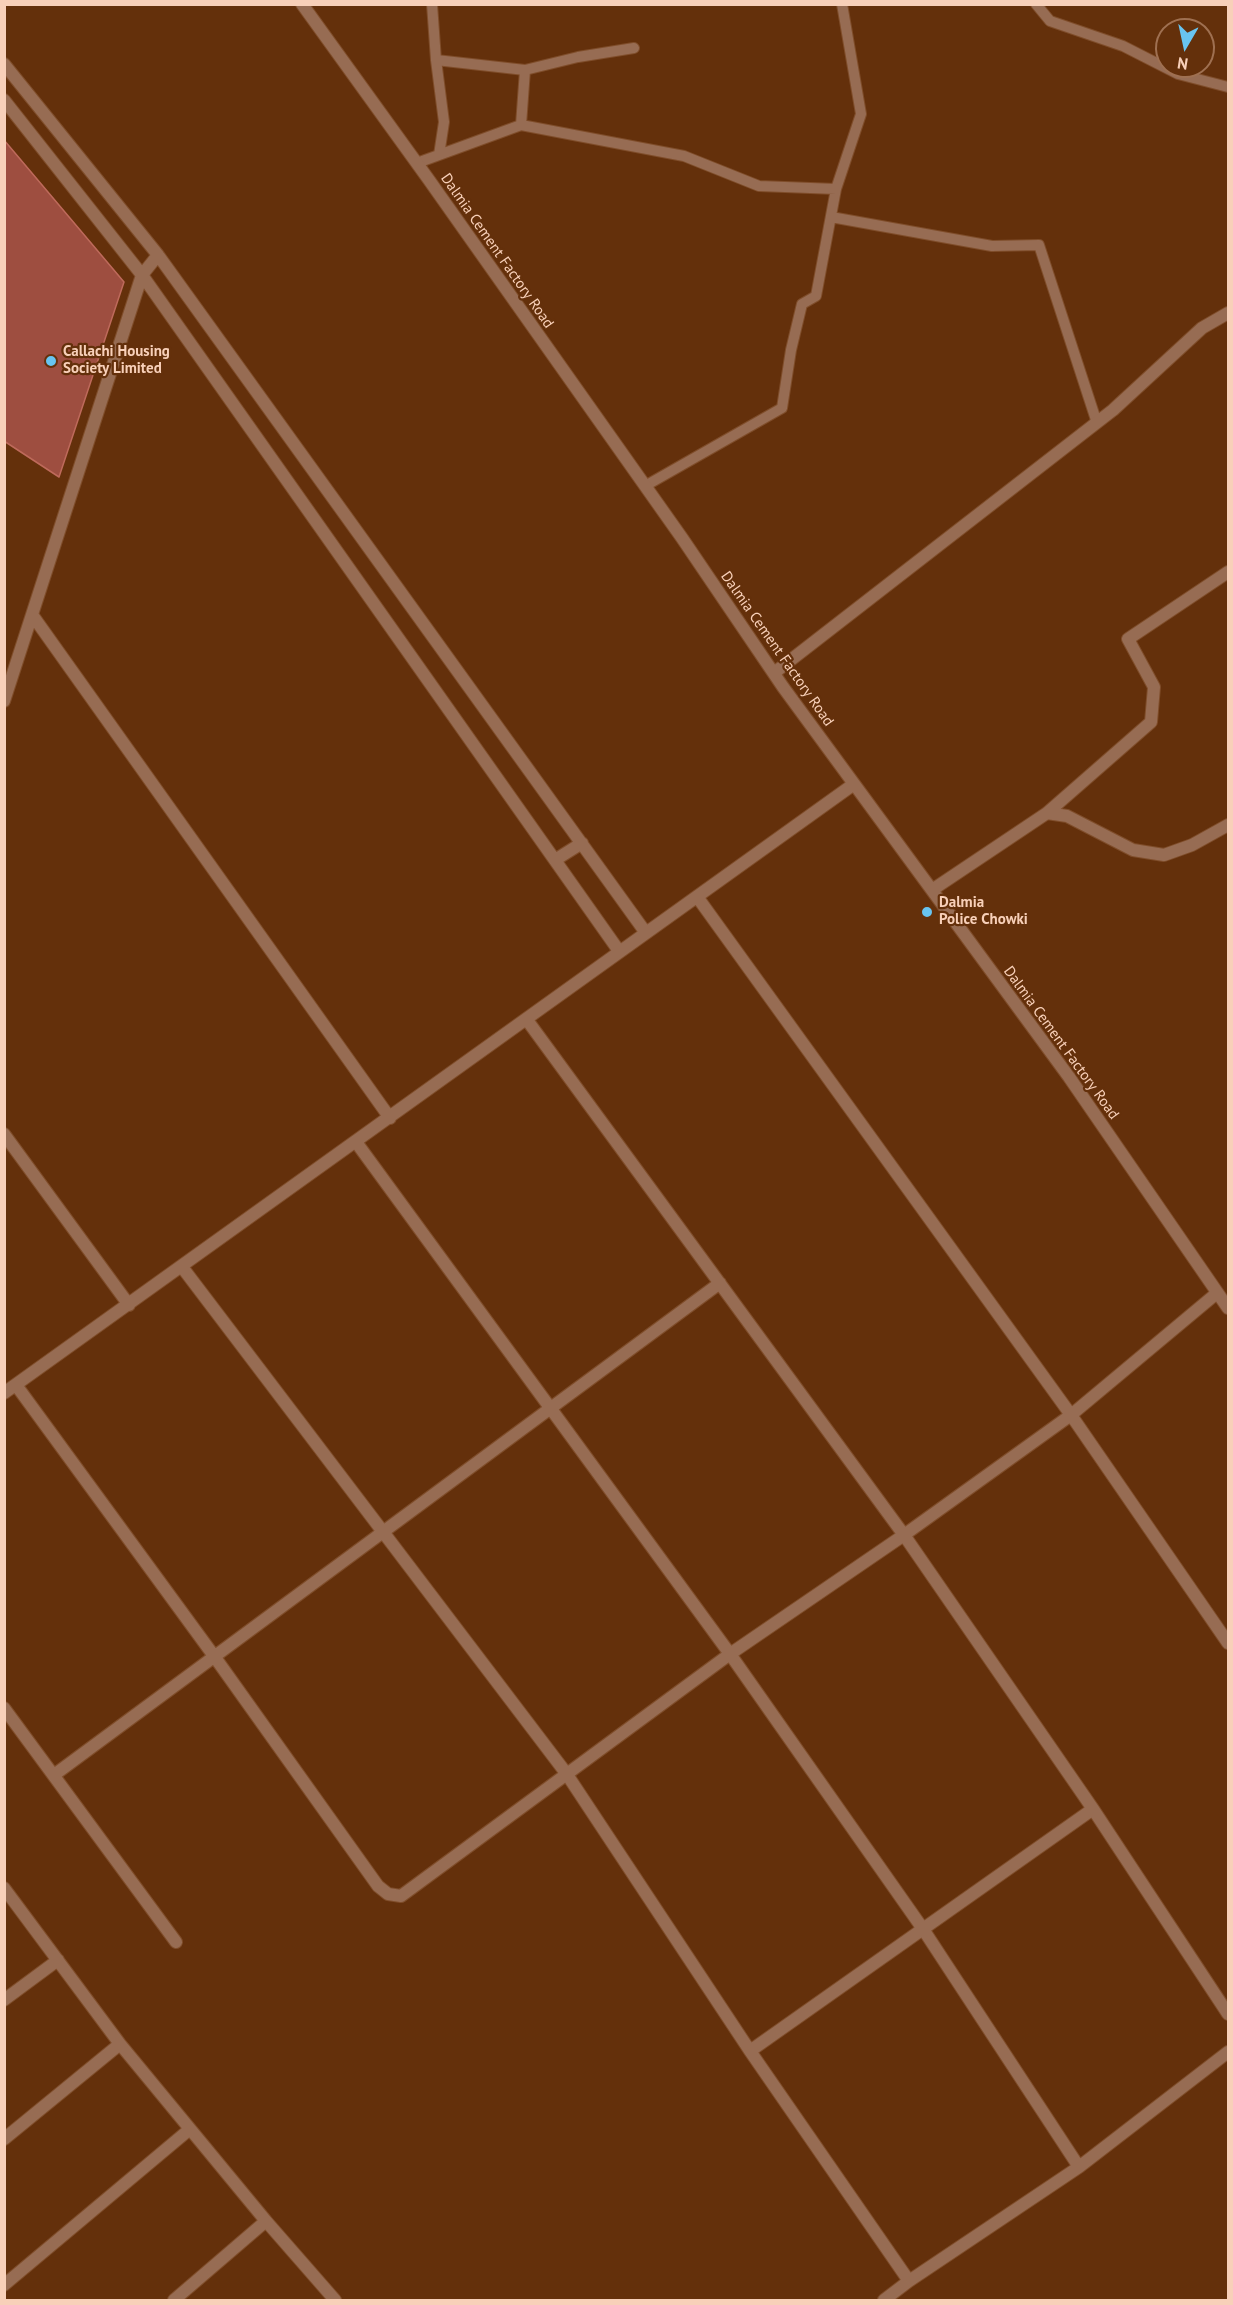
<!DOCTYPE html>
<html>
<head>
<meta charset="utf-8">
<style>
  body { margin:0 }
  #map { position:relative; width:1233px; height:2305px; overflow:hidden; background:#64300b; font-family:"PT Sans",sans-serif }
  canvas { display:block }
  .frame { position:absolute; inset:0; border:6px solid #f8d0b9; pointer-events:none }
  .north { position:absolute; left:1155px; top:18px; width:60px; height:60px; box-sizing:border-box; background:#64300b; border:2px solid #9f7051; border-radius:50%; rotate:189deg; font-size:16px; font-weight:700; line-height:24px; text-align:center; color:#f8d0b9 }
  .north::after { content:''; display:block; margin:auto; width:21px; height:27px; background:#68c4f0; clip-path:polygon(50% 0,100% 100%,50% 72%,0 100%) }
</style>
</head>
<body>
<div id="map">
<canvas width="1233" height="2305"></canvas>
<div class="frame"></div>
<div class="north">N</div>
</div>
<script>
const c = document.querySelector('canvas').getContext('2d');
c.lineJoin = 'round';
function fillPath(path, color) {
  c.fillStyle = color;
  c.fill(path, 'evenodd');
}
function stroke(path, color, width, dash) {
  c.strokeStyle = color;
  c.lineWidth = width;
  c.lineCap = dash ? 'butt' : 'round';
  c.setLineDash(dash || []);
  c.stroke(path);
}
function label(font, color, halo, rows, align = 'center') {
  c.font = font + ' "PT Sans",sans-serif';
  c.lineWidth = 4.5;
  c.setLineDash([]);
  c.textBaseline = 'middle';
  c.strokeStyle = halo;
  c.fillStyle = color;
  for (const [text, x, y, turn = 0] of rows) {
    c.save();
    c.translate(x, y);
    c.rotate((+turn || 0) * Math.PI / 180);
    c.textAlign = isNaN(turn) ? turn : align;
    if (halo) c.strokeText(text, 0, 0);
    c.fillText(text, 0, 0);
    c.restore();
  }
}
const building = new Path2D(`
  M4 140 124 282 59 477 4 441Z`);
const lane = new Path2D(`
  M432 4 436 60 444 122 439 155
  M1036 4 1050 21 1123 46 1178 74 1228 87
  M436 60 525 70 578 57 634 48
  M521 125 525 70
  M417 163 521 125 684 156 759 186 836 189
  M831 217 992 246 1039 245 1097 423
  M645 486 782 408 791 350 802 304 816 296 836 189 861 114 842 4`);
const street = new Path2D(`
  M302 4 429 180 682 538 783 687 1069 1077 1228 1308
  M4 64 158 255 646 933
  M4 100 142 275 619 951
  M33 616 390 1118
  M774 673 1113 410 1202 328 1228 313
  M4 701 142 275 158 255
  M1047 813 1067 816 1133 850 1164 855 1192 845 1228 825
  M555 860 582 843
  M932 890 1047 813 1151 722 1154 687 1128 639 1228 572
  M698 898 1071 1415 1228 1643
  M527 1020 904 1535 1093 1809 1228 2014
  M4 1134 129 1305
  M356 1142 730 1654 923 1929 1079 2167
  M182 1267 566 1773 750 2051 909 2281
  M16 1385 214 1656 378 1886 388 1894 401 1896 730 1654 904 1535 1071 1415 1217 1293
  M4 1393 854 784
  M4 1708 176 1942
  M54 1775 720 1283
  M4 1888 120 2044 266 2221 335 2300
  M4 2000 58 1960
  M750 2051 1093 1809
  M4 2139 120 2044
  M4 2285 190 2129
  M174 2300 266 2221
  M884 2300 909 2281 1079 2167 1228 2052`);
const markers = [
  [51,361,6,"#68c4f0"],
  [927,912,6,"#68c4f0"]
];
const streetNames = [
  ["Dalmia Cement Factory Road",497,251,55],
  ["Dalmia Cement Factory Road",777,649,55],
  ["Dalmia Cement Factory Road",1061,1043,54]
];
const poiNames = [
  ["Callachi Housing",63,352],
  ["Society Limited",63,369],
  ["Dalmia",939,903],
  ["Police Chowki",939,920]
];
fillPath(building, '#9e4e40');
stroke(building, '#be6a5b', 1.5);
stroke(lane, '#7f4d2a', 12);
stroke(street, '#7f4d2a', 14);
stroke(lane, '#976c53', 10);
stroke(street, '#976c53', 12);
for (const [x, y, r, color] of markers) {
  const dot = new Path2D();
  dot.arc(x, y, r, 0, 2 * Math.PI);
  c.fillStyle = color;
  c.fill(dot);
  stroke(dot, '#64300b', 2);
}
label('15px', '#f8d0b9', '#64300b', streetNames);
label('bold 15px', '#f8d0b9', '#64300b', poiNames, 'left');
</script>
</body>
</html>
